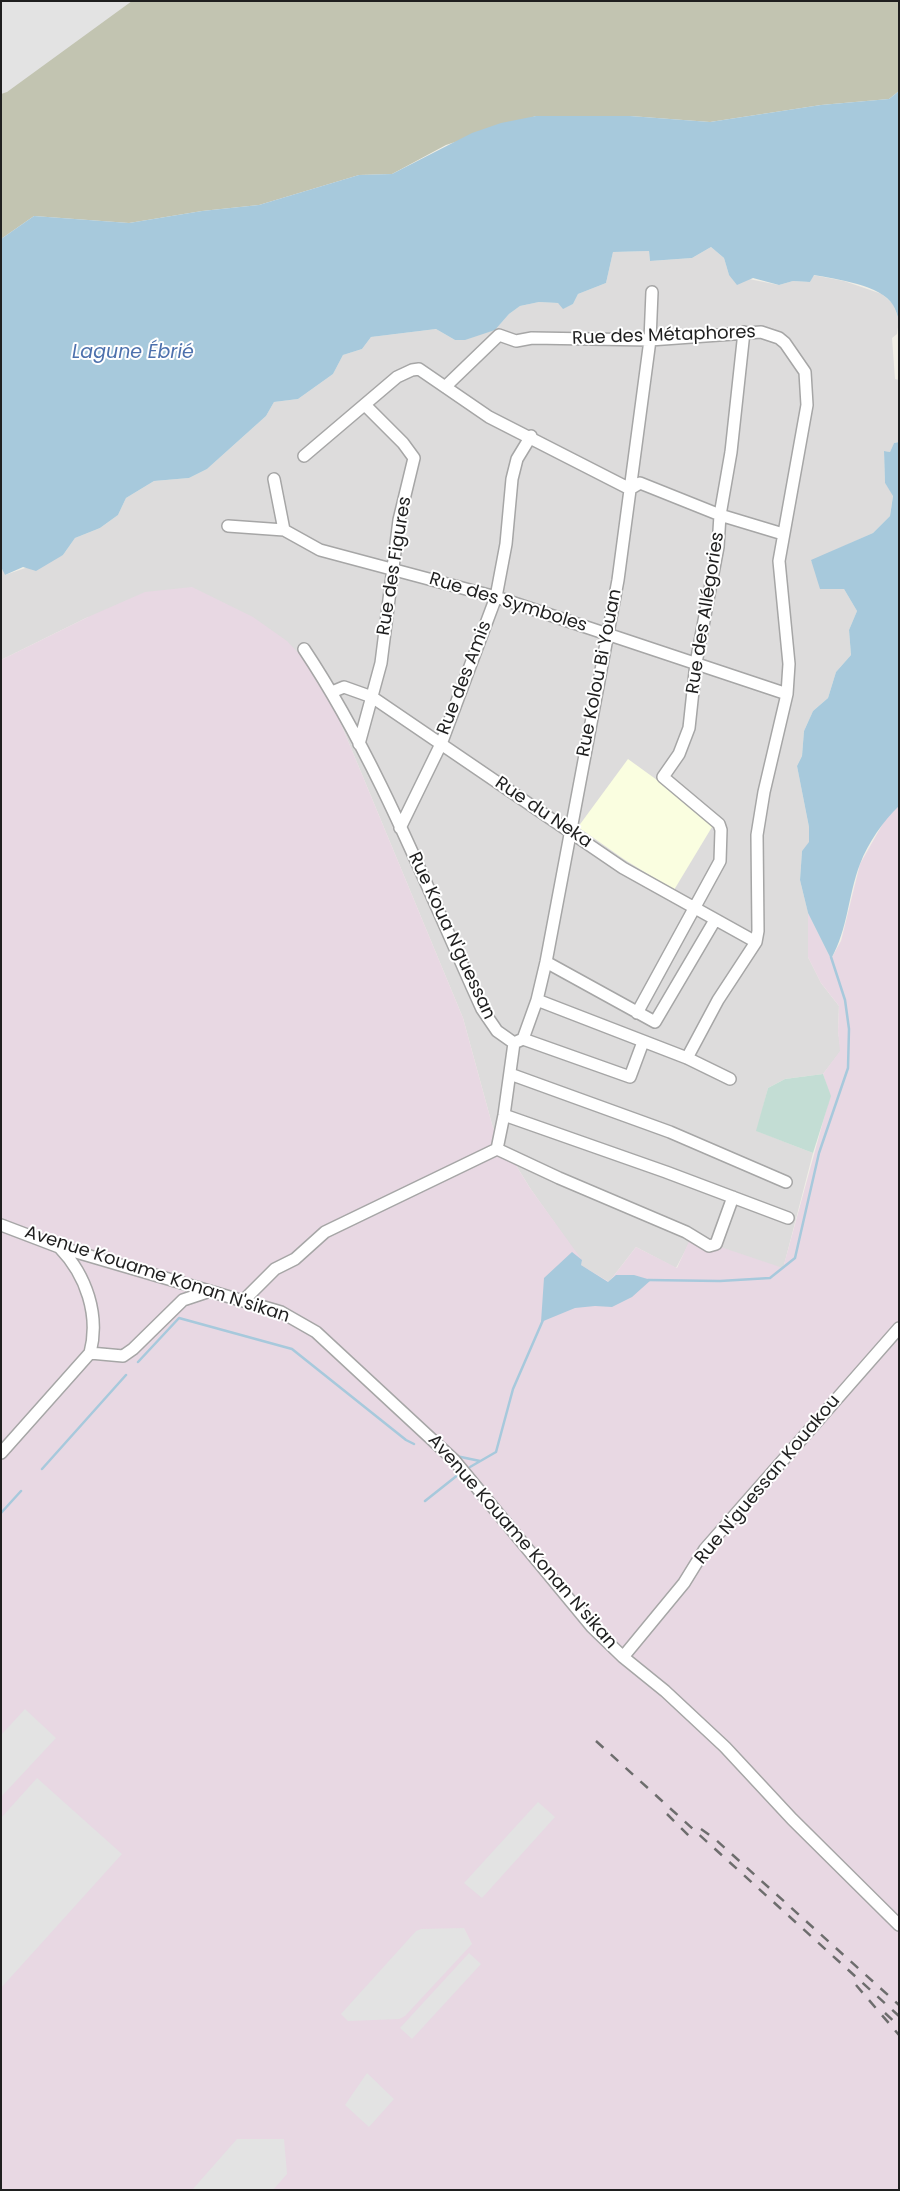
<!DOCTYPE html>
<html>
<head>
<meta charset="utf-8">
<style>
  body { margin:0 }
  #map { position:relative; width:900px; height:2191px; overflow:hidden; background:#f0eee6; font-family:Poppins,sans-serif }
  canvas { display:block }
  .frame { position:absolute; inset:0; border:2px solid #1f1f1f; pointer-events:none }
</style>
</head>
<body>
<div id="map">
<canvas width="900" height="2191"></canvas>
<div class="frame"></div>
</div>
<script>
const c = document.querySelector('canvas').getContext('2d');
c.lineJoin = 'round';
function fillPath(path, color) {
  c.fillStyle = color;
  c.fill(path, 'evenodd');
}
function stroke(path, color, width, dash) {
  c.strokeStyle = color;
  c.lineWidth = width;
  c.lineCap = dash ? 'butt' : 'round';
  c.setLineDash(dash || []);
  c.stroke(path);
}
function label(font, color, halo, rows, align = 'center') {
  c.font = font + ' Poppins,sans-serif';
  c.lineWidth = 4;
  c.setLineDash([]);
  c.textBaseline = 'middle';
  c.strokeStyle = halo;
  c.fillStyle = color;
  for (const [text, x, y, turn = 0] of rows) {
    c.save();
    c.translate(x, y);
    c.rotate((+turn || 0) * Math.PI / 180);
    c.textAlign = isNaN(turn) ? turn : align;
    if (halo) c.strokeText(text, 0, 0);
    c.fillText(text, 0, 0);
    c.restore();
  }
}
const residential = new Path2D(`
  M711 247 724 258 729 275 779 285 793 281 810 282 813 275 844 281 882 294 893 304 899 320 897 334 892 338 895 379 899 380V442L894 443 890 452 884 451 885 483 893 495 890 516 873 533 811 561 844 589 857 611 849 630 851 655 836 672 828 698 813 711 804 731 802 756 797 766 809 827V843L802 851 800 880 808 913V957L821 983 839 1006 838 1031 841 1051 823 1074 785 1079 768 1088 757 1131 813 1153 783 1269 692 1238 676 1268 636 1247 609 1282 580 1265 579 1258 530 1188 493 1128 463 1018 329 695 88 617 1 660V567L5 575 63 555 75 538 100 528 118 515 126 498 154 481 189 478 207 469 266 416 274 402 298 399 333 374 343 355 362 349 371 337 436 329 455 340 495 330 509 314 520 306 539 302 558 303 564 308 573 304 578 294 606 283 613 252 649 251 650 261 692 258Z`);
const industrial = new Path2D(`
  M192 587 253 617 287 641 308 663 329 695 463 1018 493 1128 530 1188 582 1260 581 1265 609 1282 636 1247 677 1268 691 1237 783 1268 830 1096 823 1074 840 1051 838 1031 839 1006 821 983 808 957V913L831 959 841 941 860 864 886 818 899 806V2190H1V660L88 617 145 592Z`);
const education = new Path2D(`
  M628 759 715 822 674 890 625 860 578 827Z`);
const construction = new Path2D(`
  M1 1H899V91L889 99 821 105 710 122 630 116H536L446 145 392 174 359 175 259 205 202 211 129 223 34 216 1 239Z`);
const wetland = new Path2D(`
  M823 1074 831 1096 813 1153 756 1131 768 1088 785 1079Z`);
const parking = new Path2D(`
  M1 1H132L7 92 1 94Z
  M25 1709 56 1738 1 1797V1735Z
  M37 1778 122 1854 1 1988V1818Z
  M538 1802 555 1817 482 1898 464 1883Z
  M464 1928 472 1944 405 2016 399 2019 348 2021 341 2014 416 1931 421 1929Z
  M469 1953 481 1964 412 2039 400 2028Z
  M367 2073 394 2099 369 2127 345 2105Z
  M237 2139H284L287 2174 273 2190H192Z`);
const water = new Path2D(`
  M899 91V320C897 315 896 310 893 305 882 285 835 279 814 275L810 282 793 281 779 285 753 278 737 285 729 275 724 258 711 247 692 258 650 261 649 251 613 252 606 283 578 294 573 304 563 309 558 303 539 302 520 306 509 314 495 330 465 340H455L436 329 371 337 362 349 343 355 333 374 298 399 274 402 266 416 207 469 189 478 154 481 126 498 118 515 100 528 75 538 63 555 36 571 23 567 5 575 1 567V239L34 216 129 223 202 211 259 205 359 175 392 174 472 133 501 123 536 116H630L710 122 821 105 889 99Z
  M899 442V806C883 821 868 843 860 864 848 895 848 929 831 959L808 913 800 880 802 851 809 842V827L797 766 802 756 804 731 813 711 828 698 836 672 851 655 849 630 857 611 844 589H820L811 560 873 533 890 516 893 496 885 483 884 451 890 452 894 443Z
  M572 1252 582 1260 581 1265 608 1282 616 1275H634L651 1280 632 1297 612 1307 595 1306 575 1308 541 1322 544 1278Z`);
const stream = new Path2D(`
  M648 1280 720 1281 770 1278 795 1258 819 1153 848 1068 849 1029 845 1000 831 957
  M138 1362 179 1318 292 1349 406 1440 414 1444
  M456 1456 480 1461
  M470 1467 496 1452 513 1389 543 1320
  M42 1469 126 1375
  M425 1501 459 1474
  M1 1513 21 1491`);
const minor = new Path2D(`
  M445 387 499 335 516 341 532 338 650 340 761 332 779 338 785 343 805 372 807 405 779 561 789 664 787 694 764 792 757 835 758 931 756 942 718 1000 687 1058
  M304 456 397 377 412 370 419 369 489 417 630 489 640 483 720 515 783 534
  M274 479 284 530
  M228 526 284 530 320 550 496 597 787 694
  M332 692 344 687 372 697 623 868 756 942
  M359 744 381 663 399 520 414 458 403 443 365 405
  M400 828 441 744 496 597 506 544 512 479 517 459 531 436
  M546 962 655 1022 715 920
  M537 1000 687 1058 730 1079
  M637 1013 720 861 721 830 719 824 663 777 679 754 689 728 696 663 718 547 720 515 731 452 744 332
  M523 1039 630 1077 643 1042
  M514 1043 523 1039 537 1000 546 962 618 580 650 340 652 292
  M510 1074 670 1132 786 1182
  M504 1115 666 1172 788 1218
  M497 1149 559 1178 686 1232 709 1246 716 1244 733 1197
  M1 1225 59 1247 281 1312 316 1332 454 1460 592 1627 623 1657 665 1691 725 1747 792 1819 899 1925
  M243 1301 275 1269 295 1259 325 1232 497 1149 504 1115 514 1043 497 1031 482 1009C428 890 376 757 304 649
  M90 1353 123 1356 133 1349 183 1300 207 1292
  M1 1453 90 1353C100 1315 86 1275 60 1248
  M623 1657 684 1583 705 1549 899 1328`);
const rail = new Path2D(`
  M596 1741 899 2016
  M667 1814 692 1839
  M701 1829 715 1839 899 2005
  M856 1985 899 2035
  M885 2013 899 2026`);
const streetNames = [
  ["Rue des Métaphores",664,336,-2],
  ["Rue des Figures",395,566,-81],
  ["Rue des Symboles",508,603,17],
  ["Rue des Allégories",706,613,-81],
  ["Rue Kolou Bi Youan",600,673,-79],
  ["Rue des Amis",465,678,-69],
  ["Rue du Neka",543,813,34],
  ["Rue Koua N'guessan",451,936,65],
  ["Avenue Kouame Konan N'sikan",157,1275,18],
  ["Rue N'guessan Kouakou",768,1480,-50],
  ["Avenue Kouame Konan N'sikan",522,1542,49]
];
const waterNames = [
  ["Lagune Ébrié",133,353]
];
fillPath(residential, '#dddcdc');
fillPath(industrial, '#e8d8e3');
fillPath(education, '#fafee0');
fillPath(construction, '#c2c4b1');
fillPath(wetland, '#c3ddd4');
fillPath(parking, '#e3e3e3');
fillPath(water, '#a7c9dc');
stroke(stream, '#a7c9dc', 2.5);
stroke(minor, '#a6a6a6', 14);
stroke(minor, '#fff', 11);
stroke(rail, '#6d6d6d', 2.5, [10, 10]);
label('18px', '#1f1f1f', '#fff', streetNames);
label('italic 19px', '#4d71ad', '#fff', waterNames);
</script>
</body>
</html>
